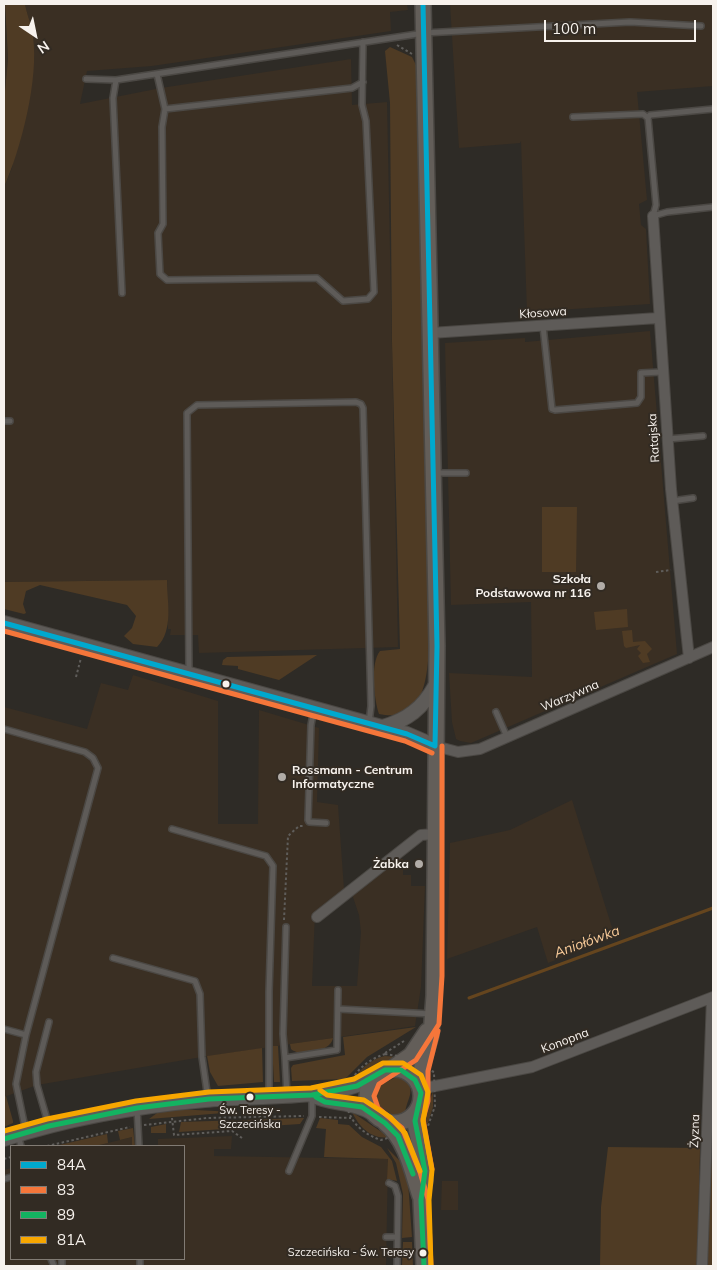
<!DOCTYPE html>
<html>
<head>
<meta charset="utf-8">
<style>
  body { margin:0 }
  #map { position:relative; width:717px; height:1270px; overflow:hidden; background:#2e2b26; font-family:Mulish,sans-serif }
  canvas { display:block }
  .frame { position:absolute; inset:0; border:5px solid #f7f2ed; pointer-events:none }
  .legend { position:absolute; left:10px; top:1145px; width:175px; height:115px; box-sizing:border-box; background:#322b23; border:1px solid #817b74; margin:0; padding:6px 9px; list-style:none; font-size:15px; color:#f7f2ed }
  .legend li { display:flex; align-items:center; gap:10px; height:25px }
  .legend b { width:25px; border:1px solid #817b74 }
  .north { position:absolute; left:10px; top:10px; width:50px; height:50px; -webkit-text-stroke:4px #322b23; paint-order:stroke; rotate:146deg; font-size:14px; font-weight:700; line-height:20px; text-align:center; color:#f7f2ed }
  .north::after { content:''; display:block; margin:auto; width:18px; height:22px; background:#f7f2ed; clip-path:polygon(50% 0,100% 100%,50% 72%,0 100%) }
  .scale { position:absolute; left:544px; top:20px; width:152px; height:22px; box-sizing:border-box; border:2px solid #f7f2ed; border-top:0; padding-left:6px; font-size:15px; line-height:18px; white-space:nowrap; color:#f7f2ed; -webkit-text-stroke:4px #322b23; paint-order:stroke }
</style>
</head>
<body>
<div id="map">
<canvas width="717" height="1270"></canvas>
<div class="frame"></div>
<ul class="legend">
<li><b style="height:6px;background:#00a9ce"></b>84A</li>
<li><b style="height:6px;background:#f5763a"></b>83</li>
<li><b style="height:6px;background:#13b361"></b>89</li>
<li><b style="height:6px;background:#f7a600"></b>81A</li>
</ul>
<div class="north">N</div>
<div class="scale">100 m</div>
</div>
<script>
const c = document.querySelector('canvas').getContext('2d');
c.lineJoin = 'round';
function fillPath(path, color) {
  c.fillStyle = color;
  c.fill(path, 'evenodd');
}
function stroke(path, color, width, dash) {
  c.strokeStyle = color;
  c.lineWidth = width;
  c.lineCap = dash ? 'butt' : 'round';
  c.setLineDash(dash || []);
  c.stroke(path);
}
function label(font, color, halo, rows, align = 'center') {
  c.font = font + ' Mulish,sans-serif';
  c.lineWidth = 4;
  c.setLineDash([]);
  c.textBaseline = 'middle';
  c.strokeStyle = halo;
  c.fillStyle = color;
  for (const [text, x, y, turn = 0] of rows) {
    c.save();
    c.translate(x, y);
    c.rotate((+turn || 0) * Math.PI / 180);
    c.textAlign = isNaN(turn) ? turn : align;
    if (halo) c.strokeText(text, 0, 0);
    c.fillText(text, 0, 0);
    c.restore();
  }
}
const built = new Path2D(`
  M4 4 8 59 4 101Z
  M25 4H407L408 10 390 12 391 31 152 66 87 71 80 104 161 88 351 59 352 105 387 102 398 647 199 653 198 635H170L171 629H168L167 580 4 582V187L12 168 33 38Z
  M450 4H713V86L637 92 647 200 639 204 641 225 646 229 650 304 527 312 521 141 520 143 459 148Z
  M650 331 677 654 471 743 460 741 456 739 452 722 449 673 532 677 531 602 451 605 445 343 525 338V342Z
  M133 675 218 701V824H258L259 710 319 728 317 802 338 805 344 889 315 912 312 986H357L361 932 359 915 352 894 397 859H403V875H411V886H425L421 987 415 1026 202 1057 37 1085 4 1097V707L87 729 101 683 128 690Z
  M572 800 615 937 548 963 537 927 447 959 450 843 510 830Z
  M232 1136 231 1149H214V1156L388 1159 386 1266H4V1170L11 1168V1259H184V1146H158V1139Z
  M132 1137V1146H95L120 1140Z
  M442 1181H458V1210H441Z`);
const green = new Path2D(`
  M5 4H25C27 15 32 26 33 37 39 79 21 149 4 187V101L8 59Z
  M390 47 412 57 416 65 430 636C427 670 429 724 379 714 374 699 370 663 380 651L400 649 392 342 390 103 385 51Z
  M542 507H577L576 572H542Z
  M167 580C167 602 174 630 157 647L133 644 124 636 132 628 136 616 127 605 40 585 26 591 23 604 26 613 24 614 4 609V582Z
  M627 609 628 627 596 630 594 612Z
  M632 630 633 642 645 641 652 649 647 654 650 662 643 663 638 656 641 653 637 649 640 645 626 648 624 646 622 631Z
  M317 655 279 680 238 669V666L222 665 223 660 227 657Z
  M416 1027 367 1057 345 1079 292 1081 291 1068 293 1065 345 1055 343 1037Z
  M333 1038C331 1052 299 1057 291 1049L290 1044Z
  M272 1046H278L280 1082H274Z
  M262 1048 263 1082 218 1086 210 1072 207 1056Z
  M713 1055V1266H706Z
  M385 1056 397 1057 375 1067 350 1084C358 1071 370 1059 385 1056Z
  M397 1076C421 1087 406 1098 405 1114 388 1120 368 1105 380 1087 384 1082 392 1080 397 1076Z
  M433 1092V1107L428 1123 423 1125 424 1112Z
  M6 1096 13 1121V1123L4 1127V1097Z
  M175 1109 236 1112 149 1119 157 1113Z
  M352 1112 389 1137C372 1140 359 1127 352 1112Z
  M304 1118 300 1124 179 1132 181 1122Z
  M320 1118 338 1120V1124L349 1125 362 1137 381 1147 392 1161 397 1181 387 1179 388 1159 324 1157 326 1129 316 1128Z
  M166 1124V1133H151V1127Z
  M133 1128 135 1146H132V1137L120 1140 118 1131Z
  M107 1134 108 1143 95 1146H55Z
  M608 1147 700 1148 697 1266H600L601 1207Z
  M387 1148 403 1164 408 1182 412 1237 402 1238 403 1194 396 1163Z
  M403 1242H412L413 1266H402Z`);
const stream = new Path2D(`
  M469 998 713 908`);
const path = new Path2D(`
  M397 45 412 54
  M656 572 671 570
  M76 677 81 658
  M284 920 288 836 299 826H303
  M385 1053 404 1041
  M385 1054 398 1056 434 1072 435 1106 428 1126 381 1140C332 1124 337 1070 385 1054Z
  M319 1117 351 1118
  M172 1118 174 1135 232 1131 242 1138
  M144 1125 207 1118 304 1116
  M47 1146 130 1127
  M4 1159 11 1157`);
const service = new Path2D(`
  M157 74 165 109 162 127 163 224 158 233 160 274 167 280 317 278 343 301 368 299 374 292 366 121 362 105 363 42
  M86 79 116 80 424 33 630 22 701 26
  M116 80 113 98 122 293
  M165 109 352 88 363 82
  M573 117 643 114 648 118
  M653 216 656 205 648 118 650 115 713 109
  M653 216 667 212 713 207
  M543 326 552 409 555 410 637 403 641 397V373L662 372
  M4 421H10
  M668 439 703 436
  M436 473H466
  M672 501 693 498
  M189 672 187 413 197 405 356 402 361 404 363 408 371 706 369 723
  M314 709 311 725 308 820 309 822 326 823
  M496 712 507 737
  M4 729 85 752 93 758 98 768 26 1035 4 1029
  M172 829 266 856 273 866 269 992V1095
  M113 958 195 981 200 994 202 1057 208 1099
  M338 1009 432 1014
  M49 1022 36 1072 37 1085 49 1126
  M285 1058 283 1034 286 927
  M287 1095 285 1058 337 1050 338 990
  M137 1108 139 1146
  M26 1132 16 1084 26 1035
  M18 1135 21 1146
  M289 1171 312 1116V1098
  M4 1179 11 1177
  M389 1183 395 1186 398 1196 397 1266
  M386 1237H397
  M51 1259 54 1266
  M140 1259V1266
  M62 1266V1259`);
const minor = new Path2D(`
  M653 216 671 489 689 658
  M430 333 658 318
  M435 746 458 752 480 749 713 647
  M317 917 421 835 435 834
  M420 1089 532 1067 713 997
  M702 1266 712 998`);
const tertiary = new Path2D(`
  M4 623 407 734 435 746
  M383 727C407 720 423 708 435 686
  M312 1095C332 1105 353 1101 372 1113
  M4 1139C69 1118 137 1106 205 1100 255 1095 331 1101 374 1078`);
const secondary = new Path2D(`
  M367 1096a27 27 0 1 1 54 0a27 27 0 1 1-54 0Z
  M391 1069 411 1055 427 1031
  M420 1089 422 1066 431 1035 434 996 437 646 423 4
  M418 1109 415 1124 423 1158 425 1180 421 1200 424 1266
  M385 1123C406 1140 412 1171 420 1196`);
const bus1 = new Path2D(`
  M4 623 407 734 435 746 437 646 423 4`);
const bus2 = new Path2D(`
  M4 631 405 741 432 753
  M432 1169 423 1119 428 1101V1071L438 1031
  M431 1266 428 1199 420 1172 402 1128 378 1108 374 1096 379 1084 416 1060 439 1024 442 976V746`);
const bus3 = new Path2D(`
  M316 1097 325 1102 362 1107 385 1123 398 1136 413 1174
  M4 1139 49 1126 137 1108 209 1099 312 1095 357 1086 385 1070H401L415 1080 421 1093 415 1121 425 1171 421 1200 424 1266`);
const bus4 = new Path2D(`
  M320 1090 327 1095 364 1100 390 1117 405 1133 420 1171
  M4 1131 47 1119 136 1101 209 1092 311 1088 354 1079 383 1063H403L421 1075 428 1092 423 1121 432 1170 429 1200 431 1266`);
const markers = [
  [601,586,5,"#b1aca7"],
  [226,684,4.5,"#f7f2ed"],
  [282,777,5,"#b1aca7"],
  [419,864,5,"#b1aca7"],
  [250,1097,4.5,"#f7f2ed"],
  [423,1253,4.5,"#f7f2ed"]
];
const busNames = [
  ["Św. Teresy -",250,1111],
  ["Szczecińska",250,1125],
  ["Szczecińska - Św. Teresy",414,1253,"right"]
];
const streetNames = [
  ["Kłosowa",543,313,-4],
  ["Ratajska",654,438,-94],
  ["Warzywna",570,696,-23],
  ["Konopna",565,1041,-21],
  ["Żyzna",695,1131,-88]
];
const poiNames = [
  ["Szkoła",591,579],
  ["Podstawowa nr 116",591,593],
  ["Rossmann - Centrum",292,770,"left"],
  ["Informatyczne",292,784,"left"],
  ["Żabka",409,864]
];
const waterNames = [
  ["Aniołówka",587,942,-20]
];
fillPath(built, '#3a2f23');
fillPath(green, '#4f3b24');
stroke(stream, '#65451e', 3);
stroke(service, '#4b4844', 8);
stroke(minor, '#4b4844', 12);
stroke(tertiary, '#4b4844', 16);
stroke(secondary, '#4b4844', 18);
stroke(path, '#5f5d5a', 2, [2.5, 2.5]);
stroke(service, '#5e5b58', 5);
stroke(minor, '#5e5b58', 10);
stroke(tertiary, '#5e5b58', 14);
stroke(secondary, '#635e59', 15);
stroke(bus1, '#00a9ce', 5);
stroke(bus2, '#f5763a', 5);
stroke(bus3, '#13b361', 5);
stroke(bus4, '#f7a600', 5);
for (const [x, y, r, color] of markers) {
  const dot = new Path2D();
  dot.arc(x, y, r, 0, 2 * Math.PI);
  c.fillStyle = color;
  c.fill(dot);
  stroke(dot, '#322b23', 2);
}
label('11px', '#f7f2ed', '#322b23', busNames);
label('12px', '#f7f2ed', '#322b23', streetNames);
label('bold 12px', '#f7f2ed', '#322b23', poiNames, 'right');
label('italic 14px', '#f8ca98', '#322b23', waterNames);
</script>
</body>
</html>
